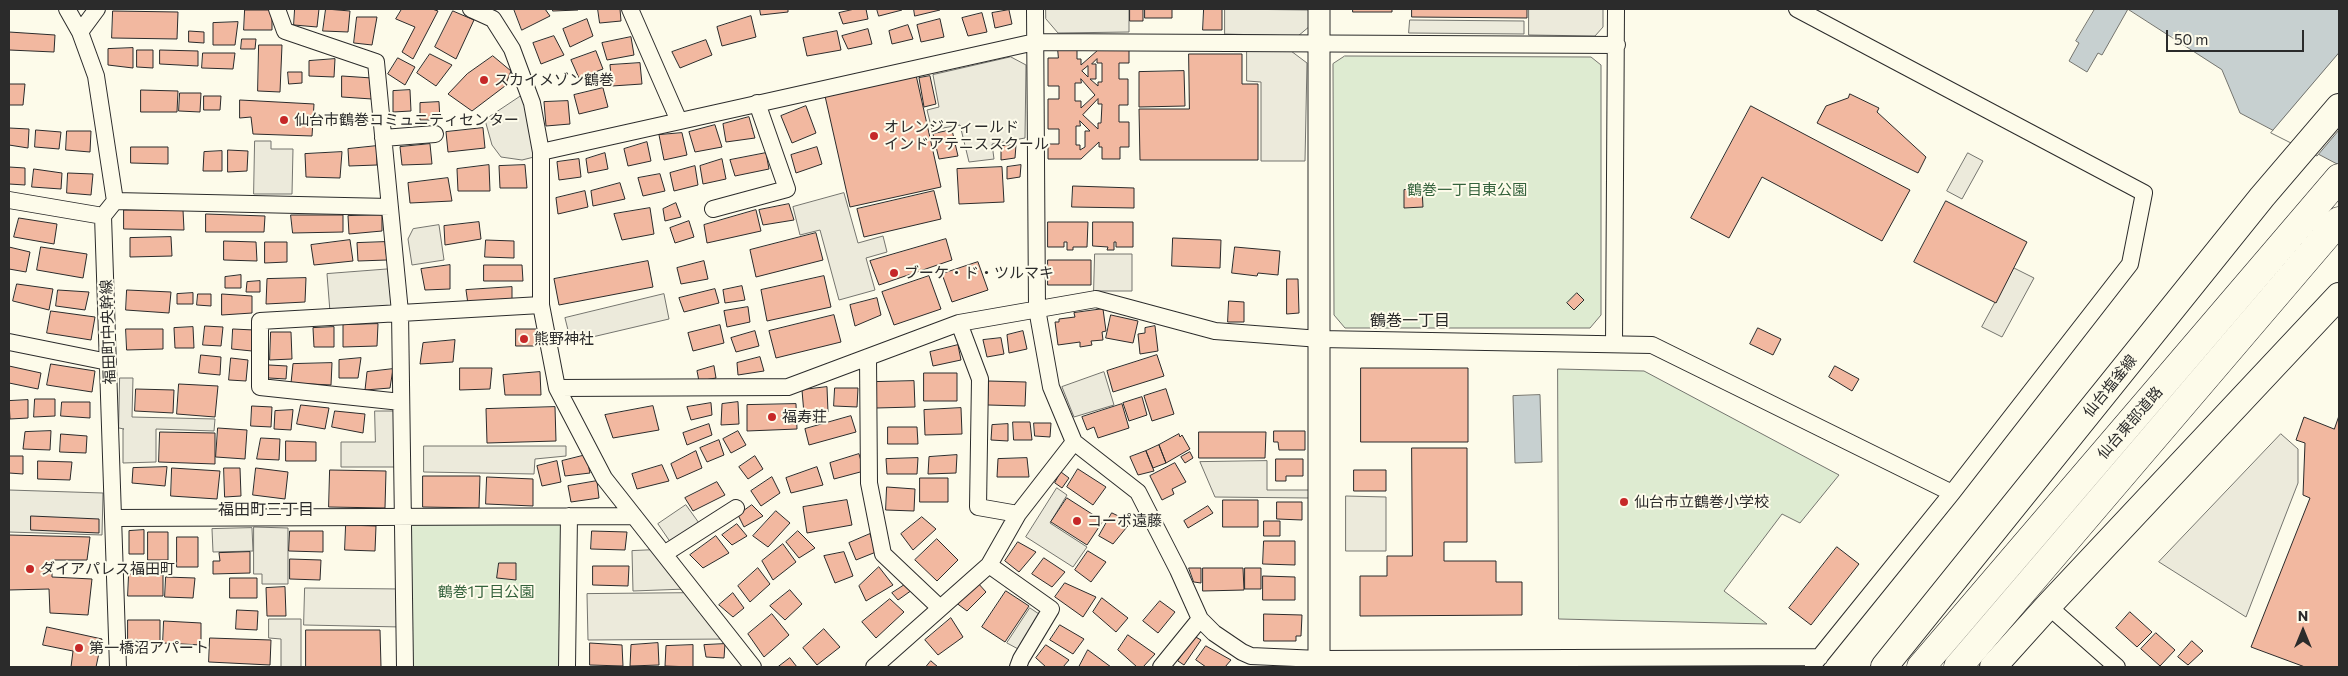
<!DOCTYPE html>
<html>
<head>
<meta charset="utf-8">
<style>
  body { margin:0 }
  #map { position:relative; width:2348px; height:676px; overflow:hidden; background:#fdfbea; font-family:Commissioner,sans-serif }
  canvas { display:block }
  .frame { position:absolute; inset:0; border:10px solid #2b2b2b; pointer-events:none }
  .north { position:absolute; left:2278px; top:606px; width:50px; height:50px; -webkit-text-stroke:4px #fdfbea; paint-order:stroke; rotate:0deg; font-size:14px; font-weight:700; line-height:20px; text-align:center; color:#2b2b2b }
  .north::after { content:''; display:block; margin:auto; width:18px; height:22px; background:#2b2b2b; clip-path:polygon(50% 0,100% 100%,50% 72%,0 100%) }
  .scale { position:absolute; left:2166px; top:30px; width:138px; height:22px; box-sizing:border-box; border:2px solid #2b2b2b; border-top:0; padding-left:6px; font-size:15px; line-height:18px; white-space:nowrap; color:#2b2b2b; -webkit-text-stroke:4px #fdfbea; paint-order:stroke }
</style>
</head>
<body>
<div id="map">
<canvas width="2348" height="676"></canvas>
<div class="frame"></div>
<div class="north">N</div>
<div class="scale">50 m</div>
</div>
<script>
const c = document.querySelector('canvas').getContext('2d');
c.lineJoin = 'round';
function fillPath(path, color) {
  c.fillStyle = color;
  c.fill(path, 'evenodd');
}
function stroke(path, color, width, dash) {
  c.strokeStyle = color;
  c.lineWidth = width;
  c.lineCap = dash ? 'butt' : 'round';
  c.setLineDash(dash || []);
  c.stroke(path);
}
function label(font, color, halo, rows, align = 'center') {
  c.font = font + ' Commissioner,"Noto Sans JP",sans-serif';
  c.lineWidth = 4;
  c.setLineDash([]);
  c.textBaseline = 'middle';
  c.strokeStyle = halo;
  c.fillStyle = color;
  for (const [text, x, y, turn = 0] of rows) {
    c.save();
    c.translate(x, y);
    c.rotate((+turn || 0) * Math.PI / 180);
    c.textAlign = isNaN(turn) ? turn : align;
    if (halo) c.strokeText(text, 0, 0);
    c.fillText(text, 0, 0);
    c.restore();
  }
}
const green = new Path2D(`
  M1345 56 1591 57 1601 65V315L1590 328H1345L1334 315 1333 64Z
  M1558 369 1644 371 1839 475 1800 523 1782 514 1724 591 1767 624 1559 619Z
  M569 516 567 667H405L403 517Z`);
const parking = new Path2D(`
  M1046 9H1129V32L1058 33 1046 19Z
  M1225 9 1310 10V26L1298 36 1225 34Z
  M1529 9H1603V27L1595 36 1529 35Z
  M1410 20 1524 21V34L1409 33Z
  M1247 51H1291L1307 63 1305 161H1261V82L1247 81Z
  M1011 57 1026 65 1025 138 992 144 994 159 969 162 960 125 932 130 927 110 939 107 933 75Z
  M524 94 538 156 522 160 501 157 492 145 485 120Z
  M255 141H271V149H293L292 194H254Z
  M1968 153 1983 161 1962 199 1947 191Z
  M844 193 858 243 883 236 887 252 866 258 875 290 839 300 820 230 800 235 793 207Z
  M439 225 444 260 412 265 408 239 413 229Z
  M1095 254H1132V291H1094Z
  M2014 268 2034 278 2002 337 1982 327Z
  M392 269 395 306 330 312 327 274Z
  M664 294 669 319 571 342 565 318Z
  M1104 372 1114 405 1074 417 1062 387Z
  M120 378H133L132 417 215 419 214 431 156 429V462L123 463V429H124L119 428Z
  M375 411H399L398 467H341V442H375Z
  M2281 434 2298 449V483L2246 617 2159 562Z
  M424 446H566V456L535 459 534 474 424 472Z
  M1267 461V490H1309L1310 498 1215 497 1200 462Z
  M1057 488 1067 495 1050 523 1087 547 1073 567 1026 537Z
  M9 490 103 493 102 535 9 532Z
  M1346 496 1386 497V551H1346Z
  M686 505 699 523 671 543 658 524Z
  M254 527 288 528V584H262V574H254Z
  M252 528 253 551 213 552 212 529Z
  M653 550 686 589 633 591 632 551Z
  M305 588 403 589 402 627 304 625Z
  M686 593 726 639 588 640 587 594Z
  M1030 608 1042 616 1020 650 1007 643Z
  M269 619H301V667H281V639L269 638Z`);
const water = new Path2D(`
  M2095 9H2128L2102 55 2098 53 2087 72 2069 61 2079 43 2076 41Z
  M2128 9H2339V165L2240 113 2222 70Z
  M1540 395 1542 462 1515 463 1513 396Z`);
const pier = new Path2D(`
  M2339 53V130L2317 156 2271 133Z`);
const building = new Path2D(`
  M295 9H319L317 27 294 25Z
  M326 9 350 11 348 32 323 31Z
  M402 9H432L438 11 413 59 402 52 415 27 396 19Z
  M514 9H545L550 16 522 30Z
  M553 9H578V10L553 11Z
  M598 9H620L621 21 600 23Z
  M760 9H788V12L761 15Z
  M855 9H866L868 19 843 24 839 13Z
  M877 9H902V10L879 16Z
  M914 9H940V10L915 16Z
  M1130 9H1143V21H1130Z
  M1145 9H1172V18H1145Z
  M1204 9H1222V30H1203Z
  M1353 9H1392V12H1353Z
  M1412 9H1527V18L1412 17Z
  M245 10H272V30H244Z
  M1009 10 1012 24 995 28 992 13Z
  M113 11 178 12 177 39 112 38Z
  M453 11 474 20 456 59 435 47Z
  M982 13 987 32 968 36 962 18Z
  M751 16 756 37 722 46 717 27Z
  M357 17H377L372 45 354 43Z
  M587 19 593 36 570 47 563 29Z
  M940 19 944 37 921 42 917 25Z
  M238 22 235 45H213V23Z
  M908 25 913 39 892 44 889 31Z
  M868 29 872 44 848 49 842 36Z
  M189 31 204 32V43L189 42Z
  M837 31 841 50 807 56 803 38Z
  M9 32 55 35 54 52 9 50Z
  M554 36 564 55 541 64 533 43Z
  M631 37 634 55 607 60 602 43Z
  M242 39H256L255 49H241Z
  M706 40 712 55 680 68 672 52Z
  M259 45H282L280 92 258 91Z
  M133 48V68L108 65V49Z
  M1058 49H1077V59H1081V65L1098 50H1129V63H1119V79H1128V105H1119V122H1129V147H1120V159H1102V147H1099V142L1081 159H1048V144H1059V129H1048V99H1059V86H1048V58H1058ZM1097 59V63H1102V82H1098V86L1090 79H1096V64H1092ZM1088 66V77L1082 71ZM1081 79 1095 95 1081 108V101H1075V83H1081ZM1098 99V104H1102L1101 123H1098V129L1083 115ZM1080 121 1090 131H1085V147L1080 150V145H1076V126H1080Z
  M137 50H153V68L137 67Z
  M160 50 198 51V66L160 64Z
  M596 51 603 69 579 78 571 60Z
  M203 53H235L233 69 202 68Z
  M430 54 452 65 436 86 417 73Z
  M1189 54H1242V84H1258V160H1140L1139 109H1189Z
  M493 56 511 71 505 86 472 111 448 94 467 74Z
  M398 58 415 67 405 85 388 74Z
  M335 59 334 77 309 76V61Z
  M640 63 642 84 612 86 610 65Z
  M1184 71 1185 106 1139 107V72Z
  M288 72H302V83L289 84Z
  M916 75 941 187 850 207 825 96Z
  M342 76 372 78V99L342 97Z
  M930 76 936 104 924 107 919 78Z
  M9 84H25L23 105H9Z
  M603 88 608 107 579 114 574 95Z
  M141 90 178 91 177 112H141Z
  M410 90 411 111 393 112V91Z
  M180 93H201L200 112 179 111Z
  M1850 94 1879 108 1877 112 1926 157 1918 173 1817 123 1826 106 1848 98Z
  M204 96H221L220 110H204Z
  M240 100 314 104 312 136 253 134 251 117 240 118Z
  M568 101 570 124 546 126 544 102Z
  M439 102 440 120H420V103Z
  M806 106 816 133 792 143 781 116Z
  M1751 106 1910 190 1882 241 1762 177 1729 238 1691 218Z
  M749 117 755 138 726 142 723 124Z
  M715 125 722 147 695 152 689 132Z
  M9 128 29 129 28 148 9 145Z
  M483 128 485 148 448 152 446 132Z
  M36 130 61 132 59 149 35 147Z
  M952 130 958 156 939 159 933 134Z
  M67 131H91L90 152 66 150Z
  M682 133 687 155 664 160 659 135Z
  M647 142 651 161 628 166 624 149Z
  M430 144 432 164 402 165 400 147Z
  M1016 145 1015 158 1001 160V146Z
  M377 146V165L349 166 348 149Z
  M131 147H168V164L131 163Z
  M817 147 822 164 796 173 791 155Z
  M228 150 248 151 247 171 228 172Z
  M222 151V171H203L204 152Z
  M342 152 340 178 306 177 305 154Z
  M605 153 608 169 588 173 586 159Z
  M766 153 769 169 735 176 730 160Z
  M579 159 581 177 559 180 557 162Z
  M722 159 726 179 703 184 700 166Z
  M489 165 490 191H458L457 169Z
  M525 165 527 188H500L499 166Z
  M1021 165 1020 177 1007 179V167Z
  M695 166 698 185 674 191 670 173Z
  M9 167 25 168V185L9 184Z
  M1002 167 1004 202 959 204 957 169Z
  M34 169 62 173 61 189 32 187Z
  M68 173 93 174 91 195 67 193Z
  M660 174 665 191 643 196 638 178Z
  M448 178 452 201 410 203 408 183Z
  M620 183 625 199 593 206 591 191Z
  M1073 186 1134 188V208L1072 207Z
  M1422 189 1423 207 1404 208V190Z
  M585 191 588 207 558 214 556 198Z
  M934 191 941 219 864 237 857 209Z
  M1946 201 2027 242 1996 303 1914 262Z
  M676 203 681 217 665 221 663 209Z
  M789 204 794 220 763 225 759 210Z
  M650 208 654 234 622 240 614 214Z
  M124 210H183L184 230 124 229Z
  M756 210 761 231 707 243 704 225Z
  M206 214 265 216 264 232H206Z
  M291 215H343V232L293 233Z
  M382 215V231L349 234 348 216Z
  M19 218 57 224 54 244 14 237Z
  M689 221 694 237 675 243 670 228Z
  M479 222 481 239 445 245 444 226Z
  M1048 222H1088L1087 247H1073V250H1067V242H1064V247H1048Z
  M1093 222H1133V247H1116V242H1114V250H1107L1108 247 1093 246Z
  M816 233 823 260 756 277 750 250Z
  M171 237 172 256 130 257V238Z
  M1173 238 1221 240 1220 268 1172 266Z
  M946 239 952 260 879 285 870 261Z
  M350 240 353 261 314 265 311 245Z
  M486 240 514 241V258L485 257Z
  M224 241 256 242 257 261 224 260Z
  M265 242H287V262L265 263Z
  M385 242 387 260 358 261 357 243Z
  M9 247 30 252 26 272 9 269Z
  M41 247 87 254 83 278 37 270Z
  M1235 247 1280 251 1278 275 1258 273 1257 276 1232 273Z
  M1048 260H1091V285H1048Z
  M648 261 653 287 559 305 554 279Z
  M704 261 708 279 681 284 677 268Z
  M978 262 988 290 952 302 942 274Z
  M450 265V289L425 290 421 269Z
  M484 265H522L523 281H484Z
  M241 275V288H225V277Z
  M824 276 831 307 767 321 761 290Z
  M929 276 941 309 894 325 882 292Z
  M306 278 305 302 266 304 267 279Z
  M1287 279H1298L1299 313 1287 314Z
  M260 281V292H246L247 282Z
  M17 284 53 289 49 310 13 301Z
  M742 286 745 300 725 303 723 290Z
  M512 287V301L468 304 466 290Z
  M715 289 719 303 684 312 679 298Z
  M58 290 89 292 85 310 56 306Z
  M127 290 171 292 169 313 126 310Z
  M193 293V304H177V294Z
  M1577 293 1584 300 1574 310 1567 303Z
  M198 294H211V306L197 305Z
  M222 294 252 296V313L222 315Z
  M877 298 881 315 855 326 850 305Z
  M1229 301 1244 302V322H1228Z
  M748 307 750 322 727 327 724 311Z
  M1103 309 1106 331 1102 332 1103 340 1091 341 1092 345 1080 347V342L1058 345 1055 322H1059V319L1075 317 1074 313Z
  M51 311 95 317 91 340 47 333Z
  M834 315 841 342 776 358 769 331Z
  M1111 315 1138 321 1133 343 1106 338Z
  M378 324 377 346 343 347V325Z
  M720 325 724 343 693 351 688 333Z
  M205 326 223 327 221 346 203 345Z
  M1155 326 1158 351 1140 354 1138 334 1145 333V328Z
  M193 327 194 348H175L174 328Z
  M334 327V347H314L313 328Z
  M1758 328 1781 339 1773 355 1750 344Z
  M126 329H163V349L127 350Z
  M233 329 254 330 252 351 232 349Z
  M516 329H536L537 346H516Z
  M755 331 759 346 736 352 731 338Z
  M1023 331 1027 349 1009 353 1007 335Z
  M271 332H291L292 359 270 360Z
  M1001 338 1004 354 987 357 983 340Z
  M455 340 453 362 420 364 423 343Z
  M958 345 961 360 933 366 930 352Z
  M201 355 221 357 220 375 199 373Z
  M1157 355 1164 376 1113 392 1107 371Z
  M760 357 764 371 738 375 737 363Z
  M231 358 248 360 246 381 229 380Z
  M361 358 358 378H339V360Z
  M332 363 331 385 291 383 293 364Z
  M51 364 95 371 92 392 47 385Z
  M269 365 287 366 286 379 269 378Z
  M9 366 41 373 38 389 9 383Z
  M714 366 716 378 699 381 697 371Z
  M1835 366 1859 379 1852 391 1829 377Z
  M460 368H492L490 389 460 390Z
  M1361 368H1468V442H1361Z
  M393 369 390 388 365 390 367 372Z
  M540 372 541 395H505L503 375Z
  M924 373H957V401H924Z
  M914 381 915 407 876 408 875 382Z
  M989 381 1026 382 1025 406 988 405Z
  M179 384 218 386 215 417 177 414Z
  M827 387 828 412 804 414 802 390Z
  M835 388H858L857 407 834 406Z
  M136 389 174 390 173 413 135 411Z
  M1166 389 1174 414 1152 421 1144 396Z
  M1142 397 1147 415 1129 421 1123 403Z
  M35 399H55V416L34 417Z
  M28 400V418L10 419 9 401Z
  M62 402H90V418L61 416Z
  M738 402 739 424 721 425 722 404Z
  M711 403 712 415 691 420 687 407Z
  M796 404 797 429 747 431V405Z
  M1122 404 1129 428 1098 438 1094 427 1087 430 1082 417Z
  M301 405 329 408 325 429 297 424Z
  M252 406 272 407 271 427 251 426Z
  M653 406 659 430 613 438 605 415Z
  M555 407 556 441 487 443 486 409Z
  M961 408 962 434 925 435 924 410Z
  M293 410 291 430 274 429 275 411Z
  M335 411 365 414 363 433 332 427Z
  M851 416 856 432 809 445 805 429Z
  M2339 416V667H2305L2251 647 2310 498 2303 495 2305 443 2296 440 2304 417 2334 429Z
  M1013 422H1030L1032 440H1014Z
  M1034 423H1051L1050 437 1035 436Z
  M709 424 712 435 687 445 683 433Z
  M1008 424V441L991 440 992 425Z
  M888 427H917L918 444H888Z
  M218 428 247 430 245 459 216 457Z
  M51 431 50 450 23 449 25 432Z
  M738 431 746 445 731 453 723 439Z
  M1274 431H1305V450H1279L1278 442H1274Z
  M160 432 215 433V464L159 462Z
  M1199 432H1266L1265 458H1199Z
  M61 434 87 436 86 453 60 452Z
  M1179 434 1180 437 1182 435 1190 449 1166 463 1159 445Z
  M261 438 280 439 279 460 257 459Z
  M719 440 724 455 707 462 700 448Z
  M286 441 316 442V461H286Z
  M1159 445 1166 463 1153 468 1146 451Z
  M1412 448H1467V542H1444V561H1496V582H1522V615L1360 616V576H1387V556H1412Z
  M696 451 702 468 677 479 671 464Z
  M1146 451 1154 471 1138 475 1130 457Z
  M1190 452 1193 458 1185 463 1181 457Z
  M859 454 864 471 834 479 830 463Z
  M586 455 590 473 565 476 562 461Z
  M957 455 956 473 928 474 929 457Z
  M9 456H23V474L9 473Z
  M755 456 763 469 748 479 739 467Z
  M918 458 917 474H887L886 459Z
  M1027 458 1029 477H997L998 459Z
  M1276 459H1303V476H1286V481H1276Z
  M38 461 72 462 70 480 38 479Z
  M557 461 561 482 542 486 537 466Z
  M1175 463 1186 482 1172 489 1174 494 1162 500 1150 476Z
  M662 465 669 481 637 489 632 474Z
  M167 467 165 486 132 483 133 468Z
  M817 467 823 485 791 493 786 478Z
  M172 468 220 471 217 499 171 496Z
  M224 468H240L241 496 225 497Z
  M256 468 288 472 285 499 253 495Z
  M1078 469 1106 487 1093 505 1067 487Z
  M330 470 386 471 385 508 329 507Z
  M1354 470H1386V491H1354Z
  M1061 472 1069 478 1062 488 1055 483Z
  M423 476H480L479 508 423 507Z
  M487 477 533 479V506L486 504Z
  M772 477 780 493 761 506 751 491Z
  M920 478H948V502H920Z
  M597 481 599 498 571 502 568 486Z
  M717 482 725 495 693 511 685 498Z
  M887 487 915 489 914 511 886 510Z
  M1067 498 1103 521 1087 545 1051 522Z
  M847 500 852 525 807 533 803 507Z
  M1223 500H1258V527H1223Z
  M1277 502H1302V520L1277 519Z
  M752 505 763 516 744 527 738 515Z
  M1208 506 1213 513 1188 528 1184 521Z
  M776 511 790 523 768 547 753 536Z
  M1112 513 1131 522 1113 544 1099 536Z
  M31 516 99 519V533L31 530Z
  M922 517 936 529 913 550 901 534Z
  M1264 521H1280V536H1264Z
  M737 524 747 536 732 545 722 535Z
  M346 525 376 526 375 551 345 550Z
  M144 530V554H129V531Z
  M290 531H323V552L289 551Z
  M592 531 627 532 625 550 591 549Z
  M798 531 815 548 799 558 786 542Z
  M148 532H168V560H148Z
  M870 534 876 552 856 560 849 543Z
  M9 535 90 537 87 560H52V577L92 579 88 615 50 613 49 589 9 590Z
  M716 536 729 553 703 568 690 555Z
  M177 537H198V567H177Z
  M937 539 958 560 937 581 915 560Z
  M1264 541H1295V565L1263 564Z
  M1018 542 1036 552 1019 572 1005 561Z
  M783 544 796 562 773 580 762 561Z
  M1837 547 1859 564 1811 625 1789 608Z
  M1088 551 1106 562 1091 582 1075 570Z
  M250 552V573L213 574V561H220L219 553Z
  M844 552 853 576 835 583 824 556Z
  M1044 558 1065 572 1052 587 1032 574Z
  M290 559 321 560 320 580 290 579Z
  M499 563H516V580L497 578Z
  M593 566H629L628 586 593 585Z
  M879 567 893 585 866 601 859 586Z
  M758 568 770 584 750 602 738 586Z
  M1189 568H1201V583L1194 582Z
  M1203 568H1243L1244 590 1203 591Z
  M1245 568H1261V589H1245Z
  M129 574 163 575V596H128Z
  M1263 576 1295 577V600H1263Z
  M166 577 195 578 193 598 165 597Z
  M230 578H257V598H230Z
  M977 582 986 592 967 611 955 602Z
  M1065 583 1096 597 1083 617 1055 597Z
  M906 584 912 590 898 600 892 593Z
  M285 587 286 616H267L266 588Z
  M790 590 802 604 785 620 770 606Z
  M1006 591 1029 606 1005 642 982 627Z
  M733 593 744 608 733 617 719 605Z
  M1102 598 1128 618 1116 632 1093 612Z
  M890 599 904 612 876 638 862 622Z
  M1160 601 1175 612 1158 633 1143 621Z
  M237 610 258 611 257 630 236 629Z
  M2130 612 2152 632 2137 647 2116 628Z
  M772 614 789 635 764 657 748 634Z
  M1264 614 1302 615 1301 636H1296V641H1264Z
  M951 618 963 637 938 655 925 640Z
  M128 620H160V641L128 640Z
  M164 621 201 623V645L163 643Z
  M1060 625 1084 639 1073 654 1050 640Z
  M47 627 102 639 96 667H71L73 651 43 645Z
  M824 629 840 647 817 665 803 648Z
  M306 630H380L381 667H306Z
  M2156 633 2175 650 2160 666 2141 649Z
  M1128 635 1155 654 1143 667H1137L1118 650Z
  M1194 636 1201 640 1184 665 1178 661Z
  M210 638 271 640 270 665 209 662Z
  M2192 641 2203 651 2188 665 2178 657Z
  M590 643 622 645 623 666 590 665Z
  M658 643 659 665 630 666 631 645Z
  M725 644 724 658 706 657 704 645Z
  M693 645V667L665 666 666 646Z
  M1046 645 1069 660 1063 667H1046L1036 658Z
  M1206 646 1231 660 1225 667H1206L1196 660Z
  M1088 650 1111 667H1079Z
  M790 658 797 667H778Z
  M931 661 938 667H926Z`);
const minor = new Path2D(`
  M67 9 80 32 96 76 115 201 103 216 118 667
  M277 9 285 31 376 62 400 312 405 667
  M471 9 493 19 512 49 532 103 541 152V305L557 388 604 478 753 667
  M630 9 679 121
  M1035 9 1037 309 1051 387 1074 442 1138 492 1178 570 1200 619 1214 633 1242 652 1251 656 1319 659 1820 657
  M1797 9 2144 193 2130 264 1952 493 1813 665
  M80 32 97 9
  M383 138 435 134
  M541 152 1035 42 1617 45
  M9 200 103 216
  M115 201 390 207
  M713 209 787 189 757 103
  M959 323 980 379 978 507 1018 514
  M9 342 108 362
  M1614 344 1616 9
  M868 357 869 483 883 554 939 607
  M557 388 788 387 959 323 1096 299 1215 331 1320 339 1652 345 1952 493
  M401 402 260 387V321L541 305
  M114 518 634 516
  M664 554 736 508
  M989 565 1051 609 1021 659 1018 667
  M2048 606 2117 667
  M567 667 569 516
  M874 667 989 565 1018 514 1074 442
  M1161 667 1200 619`);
const tertiary = new Path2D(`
  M1319 9V667`);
const primary = new Path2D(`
  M1884 667 2262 197 2339 107
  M1993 667 2048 606 2339 296`);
const motorway = new Path2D(`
  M1921 667 2339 178
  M1958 667 2339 221`);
const markers = [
  [484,80,5,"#c62828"],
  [284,120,5,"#c62828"],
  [874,136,5,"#c62828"],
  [894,273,5,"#c62828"],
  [524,339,5,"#c62828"],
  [772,417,5,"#c62828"],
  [1624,502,5,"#c62828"],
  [1077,521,5,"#c62828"],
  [30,569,5,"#c62828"],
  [79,648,5,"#c62828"]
];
const poiNames = [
  ["スカイメゾン鶴巻",494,80],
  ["仙台市鶴巻コミュニティセンター",294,120],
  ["オレンジフィールド",884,127],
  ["インドアテニススクール",884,144],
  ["ブーケ・ド・ツルマキ",904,273],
  ["熊野神社",534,339],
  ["福寿荘",782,417],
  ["仙台市立鶴巻小学校",1634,502],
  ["コーポ遠藤",1087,521],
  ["ダイアパレス福田町",40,569],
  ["第一橋沼アパート",89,648]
];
const parkNames = [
  ["鶴巻一丁目東公園",1467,190],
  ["鶴巻1丁目公園",486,592]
];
const streetNames = [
  ["福田町中央幹線",108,332,-92],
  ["仙台塩釜線",2110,386,-51],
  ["仙台東部道路",2130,423,-49]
];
const neighbourhoodNames = [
  ["鶴巻一丁目",1410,321],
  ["福田町三丁目",266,510]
];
fillPath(green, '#deebd1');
stroke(green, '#74746e', 1);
fillPath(parking, '#eceadb');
stroke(parking, '#74746e', 1);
fillPath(water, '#c7d0d0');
stroke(water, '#74746e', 1);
fillPath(pier, '#fdfbea');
stroke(pier, '#74746e', 1);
fillPath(building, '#f2b8a0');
stroke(building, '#2b2b2b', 1);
stroke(minor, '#2b2b2b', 18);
stroke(tertiary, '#2b2b2b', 23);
stroke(primary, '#2b2b2b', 28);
stroke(motorway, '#2b2b2b', 29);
stroke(minor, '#fdfbea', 16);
stroke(tertiary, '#fdfbea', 21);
stroke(primary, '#fdfbea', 26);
stroke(motorway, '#fdfbea', 28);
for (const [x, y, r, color] of markers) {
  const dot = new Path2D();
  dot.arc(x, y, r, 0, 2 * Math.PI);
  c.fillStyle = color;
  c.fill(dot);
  stroke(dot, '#fdfbea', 2);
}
label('15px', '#2b2b2b', '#fdfbea', poiNames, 'left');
label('15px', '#34623c', '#fdfbea', parkNames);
label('15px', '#2b2b2b', '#fdfbea', streetNames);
label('16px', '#2b2b2b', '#fdfbea', neighbourhoodNames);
</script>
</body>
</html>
